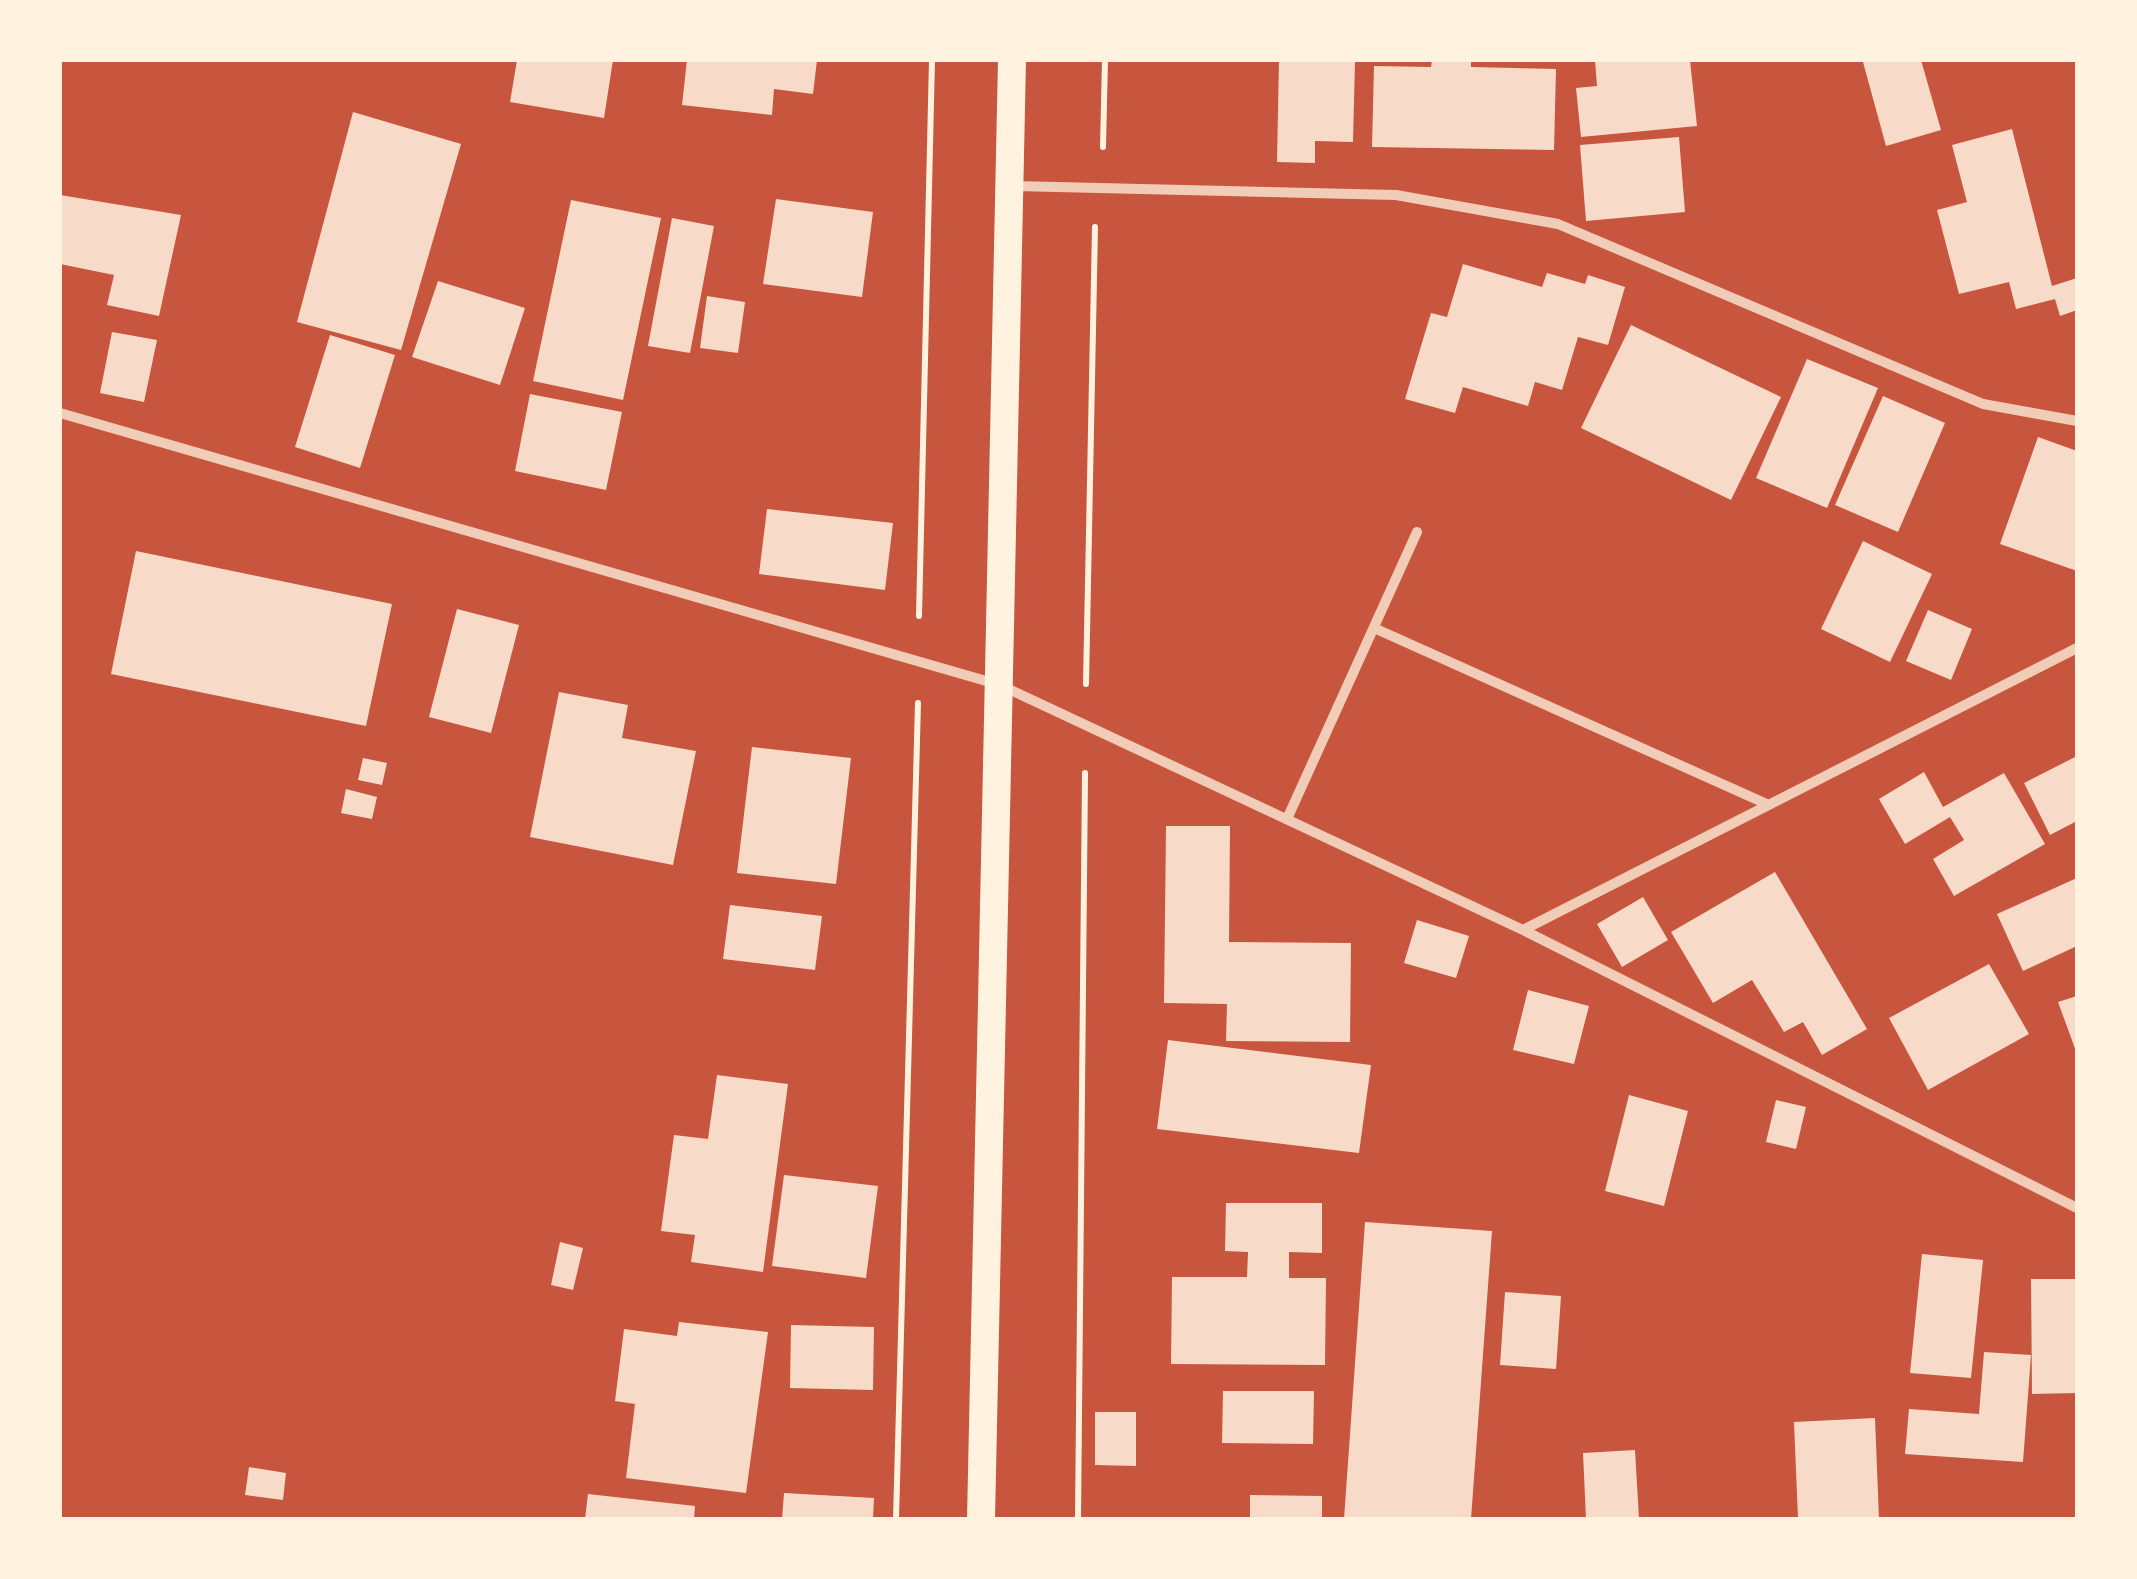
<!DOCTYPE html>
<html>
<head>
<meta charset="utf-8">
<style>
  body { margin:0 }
  #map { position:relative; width:2137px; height:1579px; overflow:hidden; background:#c8553d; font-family:"PT Sans Narrow",sans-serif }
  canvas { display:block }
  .frame { position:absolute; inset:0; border:62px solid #fff3e0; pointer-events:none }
</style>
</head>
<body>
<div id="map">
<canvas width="2137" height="1579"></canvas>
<div class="frame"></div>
</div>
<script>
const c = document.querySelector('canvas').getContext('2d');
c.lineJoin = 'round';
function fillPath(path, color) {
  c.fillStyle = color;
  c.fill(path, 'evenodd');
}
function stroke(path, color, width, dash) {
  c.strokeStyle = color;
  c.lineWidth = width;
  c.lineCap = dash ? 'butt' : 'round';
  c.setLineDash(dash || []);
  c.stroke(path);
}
const building = new Path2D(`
  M517 60H613L604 118 510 102Z
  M687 60H817L813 94 774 89 772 115 682 105Z
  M1279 60H1355L1353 142 1315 141V163L1277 162Z
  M1432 60H1471V67L1556 69 1554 150 1372 147 1374 66 1431 67Z
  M1595 60H1690L1697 126 1581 137 1576 88 1597 86Z
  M1870 60H1921L1941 130 1886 146 1863 62Z
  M353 112 461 144 401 350 297 322Z
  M2012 129 2052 286 2077 278V310L2060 316 2055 299 2016 309 2009 282 1959 294 1937 210 1967 202 1952 145Z
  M1679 137 1685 212 1586 221 1580 145Z
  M60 195 181 215 159 316 107 305 114 275 60 264Z
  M776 199 873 212 862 297 763 284Z
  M571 200 661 218 623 400 533 381Z
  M672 218 714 226 690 353 648 346Z
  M1463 264 1542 287 1547 273 1585 284 1588 275 1625 287 1608 345 1578 337 1562 390 1535 382 1528 406 1463 387 1455 413 1405 399 1431 313 1447 317Z
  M438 281 525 308 500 385 412 357Z
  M707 296 745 302 738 353 700 348Z
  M1631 325 1781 397 1731 500 1581 428Z
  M112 332 157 340 144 402 100 393Z
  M330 335 395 355 360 468 295 447Z
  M1807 359 1878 388 1827 508 1756 478Z
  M530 394 622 412 606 490 515 471Z
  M1883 396 1945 423 1898 532 1835 505Z
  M2038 437 2077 451V571L2000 544Z
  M767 509 893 523 885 590 759 574Z
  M1863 541 1932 574 1890 662 1821 629Z
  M136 551 392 604 366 726 111 674Z
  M457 609 519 625 491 733 429 717Z
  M1928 610 1972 629 1951 680 1906 661Z
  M559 692 628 705 622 738 696 751 673 865 530 837Z
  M752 747 851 758 836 884 737 873Z
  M2077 756V821L2050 835 2024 783Z
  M363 758 387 763 382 785 358 780Z
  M1924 772 1943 807 2004 773 2045 844 1954 896 1933 859 1964 840 1950 817 1905 844 1879 799Z
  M346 789 377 797 372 819 341 813Z
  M1166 826H1230L1229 942 1351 943 1350 1042 1226 1041 1227 1004 1164 1003Z
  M1775 872 1867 1029 1822 1055 1803 1022 1784 1032 1752 980 1713 1003 1671 932Z
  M2077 878V946L2023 971 1997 914Z
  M1643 897 1668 940 1622 967 1597 924Z
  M730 905 822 916 815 970 723 959Z
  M1417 920 1469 936 1456 978 1404 963Z
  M1989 964 2029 1034 1928 1090 1889 1018Z
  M1528 990 1589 1006 1574 1064 1513 1050Z
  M2077 996V1054L2058 1002Z
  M1168 1040 1371 1065 1359 1153 1157 1129Z
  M717 1075 788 1084 763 1272 691 1262 695 1235 661 1231 674 1135 708 1139Z
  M1629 1095 1688 1111 1664 1206 1605 1191Z
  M1776 1100 1806 1107 1796 1149 1766 1142Z
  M784 1175 878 1186 866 1278 772 1266Z
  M1226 1203H1322V1253L1289 1252V1278H1326L1325 1365 1171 1364 1172 1277H1247L1248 1252 1225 1251Z
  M1365 1222 1492 1231 1471 1519H1344Z
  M560 1242 583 1248 573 1290 551 1285Z
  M1922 1254 1983 1260 1971 1378 1910 1373Z
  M2031 1279H2077V1393L2032 1394Z
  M1505 1292 1561 1296 1556 1369 1500 1365Z
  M679 1322 768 1332 746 1493 626 1478 635 1404 615 1401 624 1329 677 1336Z
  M791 1325 874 1327 873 1390 790 1388Z
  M1984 1352 2031 1355 2023 1462 1905 1454 1909 1409 1979 1414Z
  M1223 1391H1314L1313 1444 1222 1443Z
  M1095 1412H1136V1466L1095 1465Z
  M1875 1418 1879 1519H1798L1794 1422Z
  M1635 1450 1639 1519H1586L1583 1453Z
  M249 1467 286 1473 283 1500 245 1495Z
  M784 1493 874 1498 873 1519H782Z
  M588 1494 695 1506 694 1519H585Z
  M1250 1495 1322 1496V1519H1250Z`);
const path = new Path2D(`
  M1103 147 1105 60
  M919 616 932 60
  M1086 684 1095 227
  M896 1519 918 703
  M1078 1519 1085 773`);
const minor = new Path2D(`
  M1014 186 1396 195 1558 224 1983 404 2077 421
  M60 413 1000 685 1523 930 2077 648
  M1374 628 1769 805
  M1287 819 1417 532
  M1523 930 2077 1208`);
const trunk = new Path2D(`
  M981 1519 1012 60`);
fillPath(building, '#f7dbc8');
stroke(path, '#fff3e0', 6);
stroke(minor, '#f1ccb7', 10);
stroke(trunk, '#fff3e0', 28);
</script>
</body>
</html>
